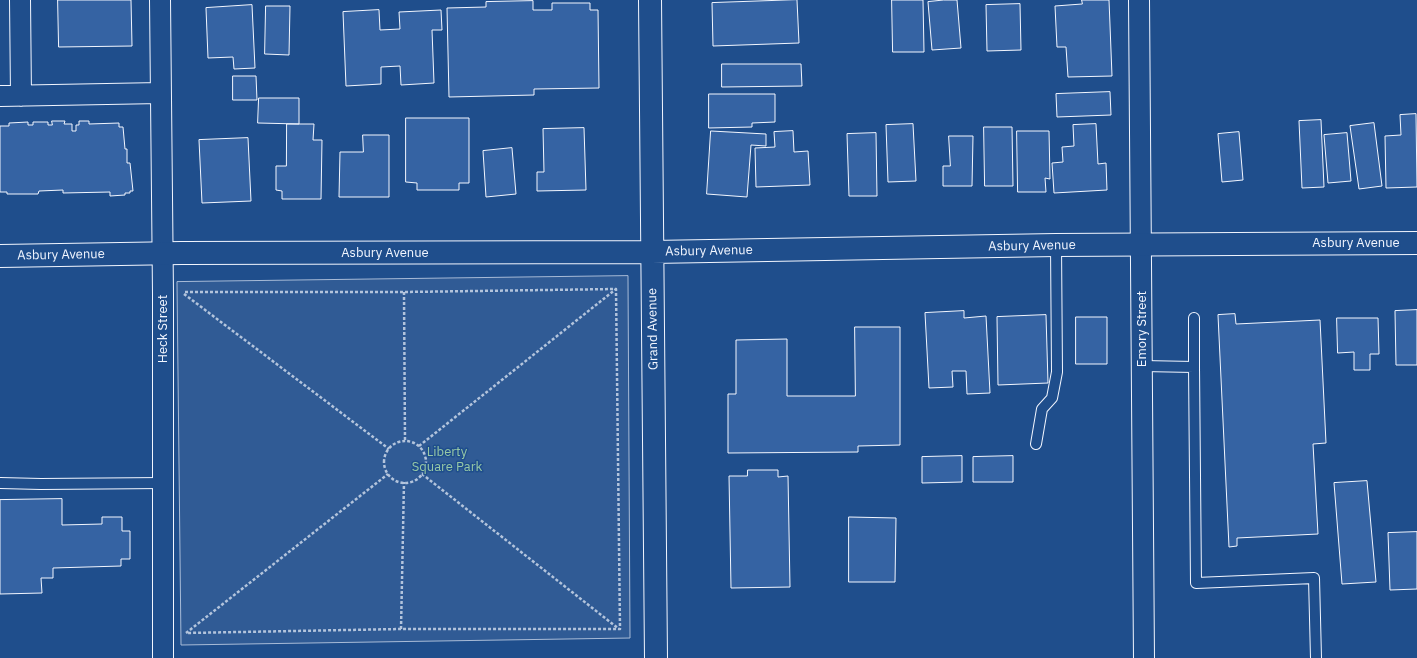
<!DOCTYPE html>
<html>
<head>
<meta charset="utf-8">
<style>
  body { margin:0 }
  canvas { display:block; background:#1f4e8c }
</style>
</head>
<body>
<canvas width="1417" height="658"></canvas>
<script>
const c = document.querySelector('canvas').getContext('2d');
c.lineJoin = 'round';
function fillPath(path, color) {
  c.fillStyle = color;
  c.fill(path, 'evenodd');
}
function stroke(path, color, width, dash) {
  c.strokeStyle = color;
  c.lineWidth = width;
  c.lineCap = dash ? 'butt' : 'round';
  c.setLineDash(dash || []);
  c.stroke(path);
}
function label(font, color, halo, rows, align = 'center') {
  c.font = font + ' "IBM Plex Sans",sans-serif';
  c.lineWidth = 3;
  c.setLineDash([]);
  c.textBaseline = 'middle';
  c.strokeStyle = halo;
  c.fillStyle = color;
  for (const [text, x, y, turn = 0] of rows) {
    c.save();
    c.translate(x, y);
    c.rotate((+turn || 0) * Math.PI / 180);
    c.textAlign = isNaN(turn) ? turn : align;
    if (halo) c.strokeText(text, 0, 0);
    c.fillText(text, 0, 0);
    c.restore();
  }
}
const built = new Path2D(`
  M628 276 630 638 181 645 177 282Z`);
const building = new Path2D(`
  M58 0H131L132 46 59 47Z
  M797 0 799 43 713 46 712 3Z
  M892 0H923L924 52H893Z
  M944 0H957L961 48 932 50 928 2Z
  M1082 0H1109L1112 76 1068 77 1066 47H1057L1055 6 1082 4Z
  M533 1V10H552V3H590V10H598L599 88 534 89V95L449 97 447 8 486 7V2Z
  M1020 4 1021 50 987 51 986 5Z
  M252 5 255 68 234 69 233 57 208 58 206 8Z
  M266 6H290L289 55 265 54Z
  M379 10 380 30 400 29 399 12 441 10 442 30H432L434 83 401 85 400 66 381 67V84L346 86 343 12Z
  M722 64H801L802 86 722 87Z
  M233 76H256L257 100H233Z
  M1110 92 1111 115 1057 117 1056 94Z
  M709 94H775V122L752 123V127L709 128Z
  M259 98H299V124L258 123Z
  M1416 114 1417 187 1386 188 1385 136 1401 135 1400 115Z
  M406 118H469V183H459V190H417V183L406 182Z
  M1321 120 1324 187 1302 188 1299 121Z
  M52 121H65L64 124H72V131H76V125H79V121H89V124L119 123V127H123L125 149H127V163H130L133 191H130V193H125V195L110 196V192L63 193V190L39 191 38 194H7V192H0V126H9V123L28 122V125H33V122H48V125H52Z
  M1374 123 1382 186 1359 189 1350 126Z
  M287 124H314L313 140H322L321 199H282V191L276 190V166H286Z
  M913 124 916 181 888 182 886 125Z
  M1096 124 1098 164 1106 163 1107 190 1054 193 1052 163 1063 162 1062 147 1074 146 1073 125Z
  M984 127H1012L1013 186H985Z
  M584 128 586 190 537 191V172H544L543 129Z
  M711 131 766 134V146L751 145 747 197 707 194Z
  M793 131 794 152 808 151 810 185 756 187 755 148 775 147 774 132Z
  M1017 131H1049L1050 179 1045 178 1046 192H1018Z
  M1239 132 1243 180 1222 182 1218 134Z
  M876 133 877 196H849L847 134Z
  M1347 133 1351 181 1328 183 1324 135Z
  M363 135H389V197H339L340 152H363Z
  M949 136H973L972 186H943V166H950Z
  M248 138 251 201 202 203 199 140Z
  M512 148 516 194 486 197 483 151Z
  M1417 310V365H1396L1395 311Z
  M964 311V318L986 316 990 393 967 394 966 371H952L953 387 929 388 925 313Z
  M1235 314 1236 324 1320 320 1326 443 1313 444 1318 534 1237 538V546L1229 547 1218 315Z
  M1046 315 1048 383 998 385 997 317Z
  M1076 317H1107V364H1076Z
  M1337 318H1378L1379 354H1370V370H1354V352L1338 353Z
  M855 327H900V445L858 446V452L728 453V394H736V340L787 339V396H855Z
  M962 456V482L922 483V457Z
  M1013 456V482H973V457Z
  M748 470H778V477L788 476 790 587 731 588 729 476H747Z
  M1367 481 1376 582 1342 584 1334 483Z
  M62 499V525L102 524V517H122V531H130V559H121V566L53 568V578H41L42 593 0 594V500Z
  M849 517 896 518 895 582H849Z
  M1417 532V589L1390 590 1388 533Z`);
const path = new Path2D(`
  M185 292H404L616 289 620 629H401L186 633
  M404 292 405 441
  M184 294 389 449
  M384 462a21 21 0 1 1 42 0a21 21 0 1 1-42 0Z
  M419 446 616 289
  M422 474 619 629
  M401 629 404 482
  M186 633 388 474`);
const service = new Path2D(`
  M1194 318V367
  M1143 366 1194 367 1196 583 1314 578 1316 658
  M1036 444 1042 409 1052 398 1057 372 1056 245
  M0 483 41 484 163 483`);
const minor = new Path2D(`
  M20 0 21 96
  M160 0 163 294V658
  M1139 0 1144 658
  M0 96 160 93`);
const tertiary = new Path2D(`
  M650 0 656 658
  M0 256 181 253 652 252 1056 245 1417 243`);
const streetNames = [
  ["Asbury Avenue",1356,243],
  ["Asbury Avenue",1032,246,-1],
  ["Asbury Avenue",709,251,-1],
  ["Asbury Avenue",385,253],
  ["Asbury Avenue",61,255,-1],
  ["Heck Street",163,329,-90],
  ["Grand Avenue",653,329,-91],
  ["Emory Street",1142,329,-90]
];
const parkNames = [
  ["Liberty",447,452],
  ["Square Park",447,467]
];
fillPath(built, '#305b95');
stroke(built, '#a8bbd7', 1);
fillPath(building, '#3563a3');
stroke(building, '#f2f6ff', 1);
stroke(service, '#f2f6ff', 12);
stroke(minor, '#f2f6ff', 22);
stroke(tertiary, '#f2f6ff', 24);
stroke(path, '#b3c4dc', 2.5, [3, 2]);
stroke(service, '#1f4e8c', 10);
stroke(minor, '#1f4e8c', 20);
stroke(tertiary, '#1f4e8c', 22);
label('13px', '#f2f6ff', '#1f4e8c', streetNames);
label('13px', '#97c8a6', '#1f4e8c', parkNames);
</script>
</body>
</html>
